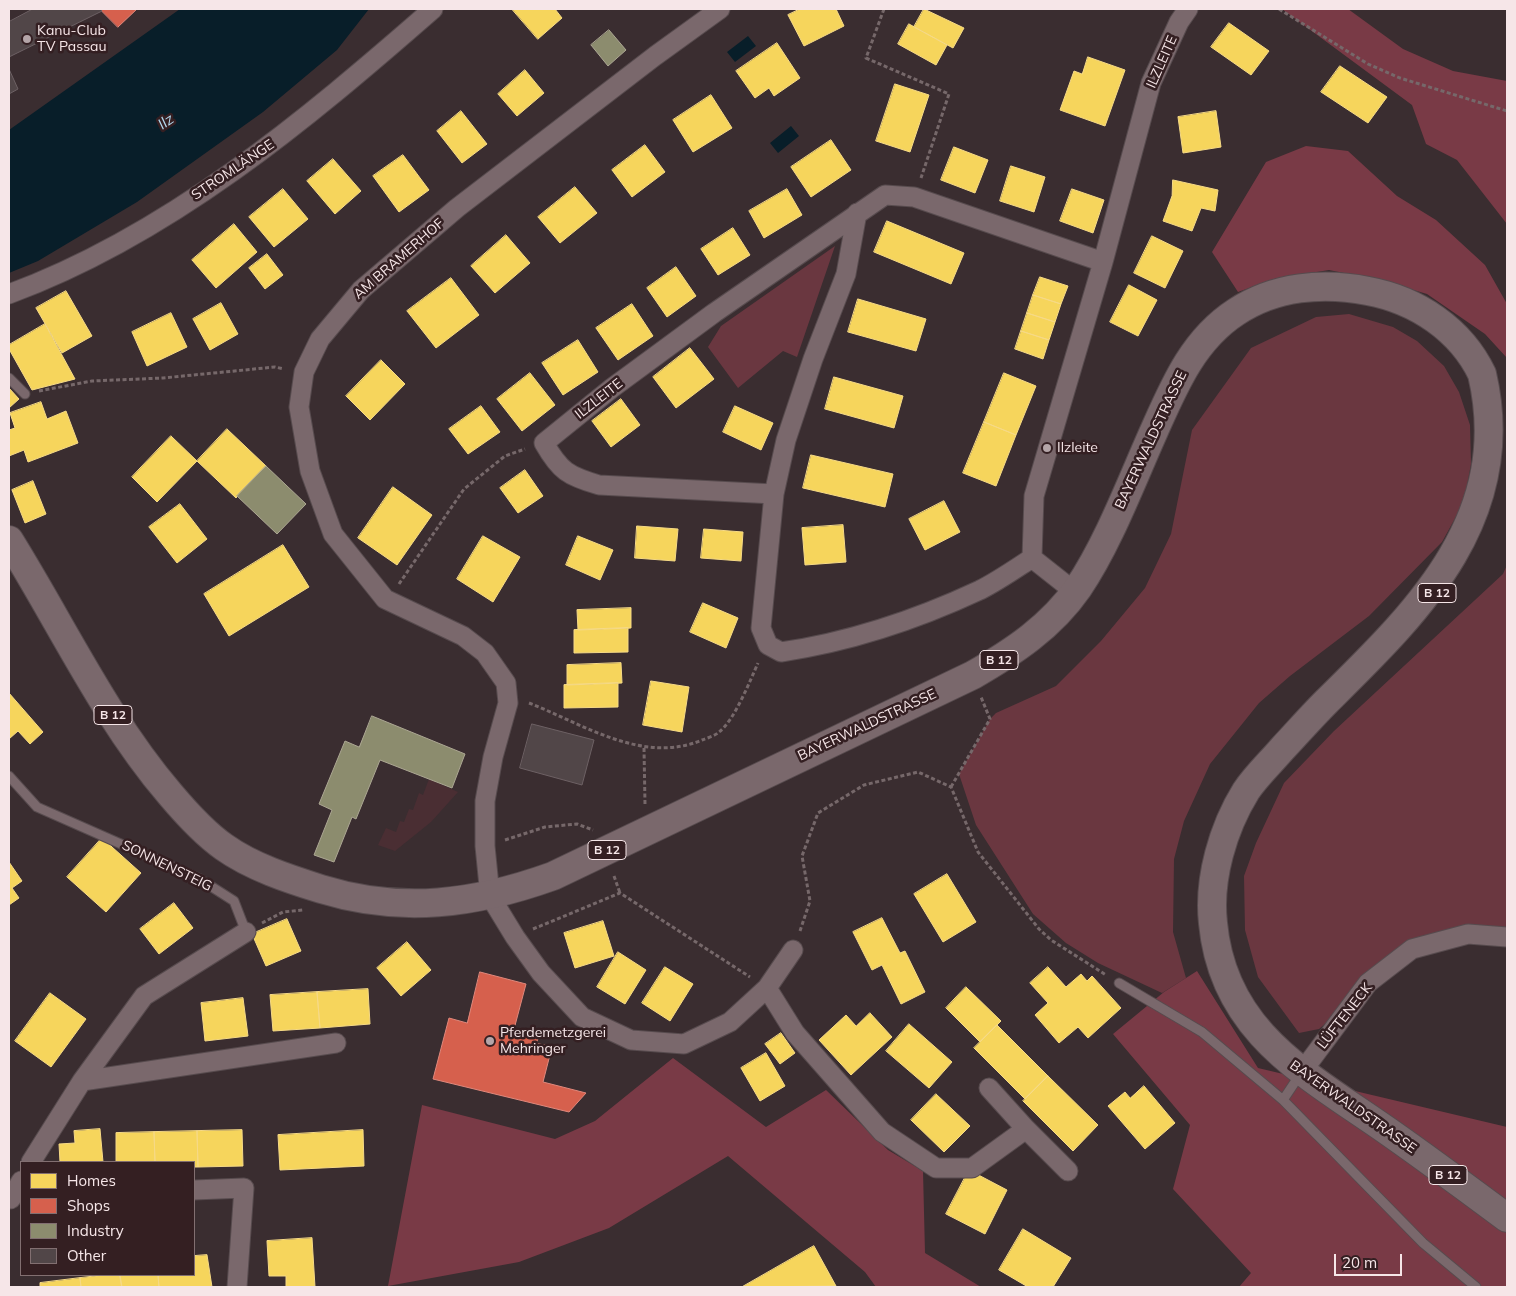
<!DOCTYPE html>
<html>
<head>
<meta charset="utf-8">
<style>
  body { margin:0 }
  #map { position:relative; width:1516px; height:1296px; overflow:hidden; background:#3a2d30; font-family:Mulish,sans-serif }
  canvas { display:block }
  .frame { position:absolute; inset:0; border:10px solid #f6e6e8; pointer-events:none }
  .legend { position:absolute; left:20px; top:1161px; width:175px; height:115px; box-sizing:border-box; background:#341f22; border:1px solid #826f71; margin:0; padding:6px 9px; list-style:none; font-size:15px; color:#f6e6e8 }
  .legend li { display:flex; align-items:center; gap:10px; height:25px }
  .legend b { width:25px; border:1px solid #826f71 }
  .scale { position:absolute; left:1334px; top:1254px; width:68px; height:22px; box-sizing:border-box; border:2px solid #f6e6e8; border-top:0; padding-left:6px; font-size:15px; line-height:18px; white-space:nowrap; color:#f6e6e8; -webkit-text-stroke:4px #341f22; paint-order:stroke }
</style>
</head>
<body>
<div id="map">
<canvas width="1516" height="1296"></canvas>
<div class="frame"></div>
<ul class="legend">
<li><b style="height:14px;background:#f6d55c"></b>Homes</li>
<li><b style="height:14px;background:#d6604d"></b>Shops</li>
<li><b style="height:14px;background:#8c8c6e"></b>Industry</li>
<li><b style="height:14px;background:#514648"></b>Other</li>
</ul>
<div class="scale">20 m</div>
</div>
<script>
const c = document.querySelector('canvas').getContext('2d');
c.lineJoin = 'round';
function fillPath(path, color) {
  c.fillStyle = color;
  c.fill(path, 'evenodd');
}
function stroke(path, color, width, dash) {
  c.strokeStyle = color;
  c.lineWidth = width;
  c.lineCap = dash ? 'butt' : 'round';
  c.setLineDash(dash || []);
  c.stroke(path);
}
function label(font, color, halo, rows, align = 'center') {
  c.font = font + ' Mulish,sans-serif';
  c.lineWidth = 5;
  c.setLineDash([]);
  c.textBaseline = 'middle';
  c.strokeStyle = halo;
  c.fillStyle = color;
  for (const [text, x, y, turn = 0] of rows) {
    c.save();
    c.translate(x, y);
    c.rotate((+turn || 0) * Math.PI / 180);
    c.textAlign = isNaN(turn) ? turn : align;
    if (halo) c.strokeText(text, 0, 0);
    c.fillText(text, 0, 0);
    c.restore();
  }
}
const built = new Path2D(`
  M429 779 458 792 431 822 395 851 378 845 386 828 396 832 400 821 404 822 409 809 413 810 419 793 423 795Z`);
const green = new Path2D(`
  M835 246 797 357 783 351 738 388 708 347 721 326Z
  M1349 314 1393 327 1417 341 1444 366 1459 392 1470 425 1471 464 1464 502 1442 542 1369 616 1290 676 1259 703 1210 764 1184 821 1174 859 1173 932 1186 978 1162 993 1098 963 1066 943 1033 914 976 825 959 774 990 719 996 713 1056 686 1101 641 1145 588 1171 534 1192 430 1251 348 1316 317Z
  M1507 565V937L1412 949 1319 1029 1299 1033 1258 977 1245 930 1244 876 1256 843 1284 783 1334 731 1503 574Z`);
const forest = new Path2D(`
  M1282 9H1348L1403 49 1453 71 1507 81V224L1457 160 1426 144 1412 105Z
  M1306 146 1348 151 1397 196 1436 220 1485 265 1507 304V358L1485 334 1427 294 1383 281 1329 270 1274 279 1238 292 1212 252 1266 162Z
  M1197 971 1258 1068 1507 1127V1287H1239L1251 1273 1173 1189 1190 1125 1113 1034 1164 992Z
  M673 1058 766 1127 826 1090 888 1150 923 1171 925 1253 981 1287H876L865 1272 728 1156 609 1228 519 1262 388 1286 422 1105 555 1139 595 1121Z`);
const water = new Path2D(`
  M180 9H369L337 50 263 112 137 202 38 261 9 273V130Z
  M748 36 756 46 735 62 727 52Z
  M791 126 799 136 778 153 770 143Z`);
const homes = new Path2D(`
  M512 9H555L562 18 538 39Z
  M800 9H836L844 26 804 46 788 15Z
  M924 9 964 28 953 48 914 27Z
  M1229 23 1269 51 1251 75 1211 47Z
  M909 24 947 45 936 65 898 44Z
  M777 43 800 78 774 96 769 88 755 98 736 71Z
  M1088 57 1125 70 1105 126 1060 110 1074 71 1082 74Z
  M1340 66 1387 97 1368 123 1321 92Z
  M525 70 544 93 517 116 498 94Z
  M895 84 929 95 910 152 876 141Z
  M711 95 732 128 693 152 673 120Z
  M461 111 487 144 462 163 437 131Z
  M1216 111 1221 147 1183 153 1178 117Z
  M831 140 851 170 811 197 791 167Z
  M645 145 665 172 632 197 612 170Z
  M954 147 988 160 975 193 941 180Z
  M403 155 429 190 399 212 373 176Z
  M333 159 361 191 335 214 307 181Z
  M1011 166 1045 177 1034 212 1000 201Z
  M1173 180 1218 190 1215 211 1201 208 1192 231 1163 221 1172 196Z
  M575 187 597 213 560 243 538 217Z
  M283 189 308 219 274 247 249 217Z
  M787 189 802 215 764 238 749 211Z
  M1072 189 1104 200 1093 233 1060 221Z
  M887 221 964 253 951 284 874 252Z
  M234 224 257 252 216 288 192 260Z
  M733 228 750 255 718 275 701 249Z
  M506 235 530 263 495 293 471 266Z
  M1152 236 1183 251 1165 288 1134 273Z
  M267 254 283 275 265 289 249 268Z
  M676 267 696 296 667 317 647 288Z
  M1040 277 1068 286 1061 304 1033 295Z
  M451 278 479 315 436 348 407 311Z
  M1129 285 1157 300 1138 336 1110 322Z
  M66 291 92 336 62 353 36 308Z
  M1033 295 1061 304 1055 322 1027 313Z
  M858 299 926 319 916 351 848 332Z
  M221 303 238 334 210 350 193 319Z
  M632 304 653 336 618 360 596 328Z
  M171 313 187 347 147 366 132 332Z
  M1027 313 1055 322 1049 340 1021 331Z
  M45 324 75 379 32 390 9 349V345Z
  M1021 331 1049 340 1043 359 1015 349Z
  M578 340 598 372 563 395 542 363Z
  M690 348 714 379 676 408 653 377Z
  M381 360 405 384 370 420 346 396Z
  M530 373 555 405 522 431 497 399Z
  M1004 373 1036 386 1016 435 984 422Z
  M834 377 903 396 894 428 825 409Z
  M9 388 19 399 9 408Z
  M621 399 640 425 611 447 592 421Z
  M41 402 47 419 66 411 78 443 28 462 24 450 9 456V430L15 428 10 413Z
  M481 406 500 432 468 454 449 429Z
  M735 406 773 423 761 450 723 432Z
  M984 422 1016 435 996 486 963 473Z
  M227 429 266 466 236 498 197 461Z
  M171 436 197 461 157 502 132 477Z
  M811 455 893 474 885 507 803 488Z
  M525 470 543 496 518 513 500 488Z
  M33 481 46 514 25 523 12 490Z
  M393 487 432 515 397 565 358 538Z
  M944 501 960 532 925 550 909 519Z
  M180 504 207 539 177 563 149 527Z
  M843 525 846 562 805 565 802 528Z
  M637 526 678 529 675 561 635 558Z
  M704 529 743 532 741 561 701 558Z
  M483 536 520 557 493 602 457 579Z
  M578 536 613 550 600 580 566 565Z
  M283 545 309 587 229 636 204 594Z
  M703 603 738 618 726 648 690 632Z
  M631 608V628L578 630 577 610Z
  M628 628V652L574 653V630Z
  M621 663 622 683 567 685V665Z
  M651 681 689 687 682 732 643 725Z
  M618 683V707L564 708V685Z
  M9 693 43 732 30 744 18 731 9 739Z
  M102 838 141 873 106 912 67 877Z
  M9 862 22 881 12 888 19 898 9 905Z
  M947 874 976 922 943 942 914 894Z
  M174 903 193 928 159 954 140 929Z
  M882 918 900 953 905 951 925 992 901 1004 882 965 872 970 853 932Z
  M287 919 301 951 266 966 252 934Z
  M603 921 614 956 575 968 564 933Z
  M407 942 431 970 401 996 377 968Z
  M618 952 646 970 625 1004 597 987Z
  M665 967 693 984 670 1021 642 1003Z
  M1048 967 1066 987 1081 974 1087 981 1092 976 1121 1008 1088 1038 1078 1027 1059 1043 1035 1015 1048 1003 1030 983Z
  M966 987 1001 1021 980 1042 946 1008Z
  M368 989 370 1024 320 1028 317 992Z
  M317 992 320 1028 273 1031 270 995Z
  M50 993 86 1019 51 1067 15 1041Z
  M243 998 248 1036 205 1041 201 1003Z
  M870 1013 892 1037 851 1075 819 1040 846 1015 856 1026Z
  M909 1024 952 1062 929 1088 886 1051Z
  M997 1025 1048 1076 1025 1099 974 1048Z
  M781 1033 795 1053 780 1064 765 1044Z
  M766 1053 785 1086 760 1101 741 1068Z
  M1048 1076 1098 1125 1073 1151 1023 1101Z
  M1144 1086 1175 1123 1145 1149 1108 1106 1125 1092 1130 1098Z
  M936 1094 970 1126 944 1152 911 1120Z
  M100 1129 103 1162H60L59 1144 75 1143 74 1131Z
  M242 1130 243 1166 198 1167 197 1131Z
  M363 1130 364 1166 280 1170 278 1135Z
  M197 1131 198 1167H194V1162H155L154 1132Z
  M154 1132 155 1162H116V1133Z
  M969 1170 1007 1190 985 1234 946 1214Z
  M1023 1229 1071 1258 1053 1287H1028L999 1270Z
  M312 1238 315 1287H286V1276H269L267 1241Z
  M814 1246 836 1286 742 1287Z
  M207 1255 212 1287H159L158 1275H194V1256Z
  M104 1275H120L122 1287H81L80 1278Z
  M120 1275H158L159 1287H122Z
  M80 1278 81 1287H40V1283Z`);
const shops = new Path2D(`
  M100 9H137L118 27Z
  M480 972 526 984 513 1033 538 1039 536 1043 552 1047 543 1082 586 1093 569 1112 433 1079 449 1018 467 1023Z`);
const industry = new Path2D(`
  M609 30 626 50 608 66 591 45Z
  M266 466 306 504 277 534 237 496Z
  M372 716 465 754 452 788 380 760 356 819 352 817 334 862 314 855 332 810 319 804 345 741 359 747Z`);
const building = new Path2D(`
  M33 9H100L102 11 9 57V22Z
  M9 69 18 89 9 94Z
  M532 724 594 740 582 785 520 768Z`);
const path = new Path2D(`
  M884 9 866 58 949 94 921 178
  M1279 9 1368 64 1400 78 1507 111
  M39 391 92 381 163 378 275 367 284 369
  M399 584 464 489 505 456 525 449
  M529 703C583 724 643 765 702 740 707 738 715 736 719 732 734 721 750 681 758 663
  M644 748 645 804
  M951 787 990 719 981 697
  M505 840 545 827 577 824 593 830
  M614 876 620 893
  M262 923 283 912 303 910
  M533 929 620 893 750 977
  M800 931 810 901 802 856 818 813 864 785 918 772 951 787 978 852 1039 929 1051 940 1106 975`);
const service = new Path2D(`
  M9 378 25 394
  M9 776 37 807 198 878 234 901 246 932
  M1119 983 1202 1032 1283 1100
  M1301 1073 1283 1100 1423 1243 1476 1287`);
const minor = new Path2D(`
  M720 9 655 56 457 208 361 290 320 339 304 372 299 407 310 471 333 534 385 599 463 636 485 653 506 683 508 703 493 757 485 801V846L490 896 515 937 541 973 582 1017 631 1040 684 1044 730 1022 767 988 793 950
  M857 213 846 274 813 359 786 440 774 494 761 628 768 645 781 652C849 642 918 619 980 590 998 581 1015 569 1032 558
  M9 294C169 235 306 120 433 9
  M774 494 599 485C568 476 560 471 544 443L612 388 714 313 885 195 914 197 1103 262
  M1075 592 1032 558 1034 496 1103 262 1151 83 1179 22 1188 9
  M767 988 795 1033 882 1132 936 1168H972L1026 1129
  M1301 1073 1368 983 1412 949 1468 934 1507 937
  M82 1081 144 996 246 932
  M989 1088 1026 1129 1068 1171
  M31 1162 82 1081 336 1043
  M194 1190 244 1188 237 1287
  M11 1199 21 1181`);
const primary = new Path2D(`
  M9 540C62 625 105 718 170 794 186 813 204 833 224 847 252 867 289 879 321 889 402 914 475 904 553 876L973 675C1013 652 1051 627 1078 588 1108 544 1132 480 1154 431 1174 386 1193 340 1236 312 1275 286 1323 282 1368 291 1417 300 1461 330 1482 374 1516 519 1415 614 1326 702 1311 717 1297 733 1282 749 1270 763 1256 776 1246 791 1223 828 1208 879 1213 923 1223 1033 1308 1075 1389 1132 1429 1160 1468 1189 1507 1218`);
const markers = [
  [27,39,5,"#b4a5a8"],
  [1047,448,5,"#b4a5a8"],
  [490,1041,5,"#b4a5a8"]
];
const shields = [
  [1437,593,38],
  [999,660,38],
  [113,715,38],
  [607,850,38],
  [1448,1175,38]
];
const shieldNames = [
  ["B 12",1437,593],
  ["B 12",999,660],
  ["B 12",113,715],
  ["B 12",607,850],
  ["B 12",1448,1175]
];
const poiNames = [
  ["Kanu-Club",37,31],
  ["TV Passau",37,47],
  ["Ilzleite",1057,448],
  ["Pferdemetzgerei",500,1033],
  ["Mehringer",500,1049]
];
const streetNames = [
  ["ILZLEITE",1162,62,-66],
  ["STROMLÄNGE",233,170,-34],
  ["AM BRAMERHOF",399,259,-41],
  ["ILZLEITE",599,399,-38],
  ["BAYERWALDSTRASSE",1151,440,-65],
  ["BAYERWALDSTRASSE",867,725,-25],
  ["SONNENSTEIG",167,866,26],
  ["LÜFTENECK",1345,1016,-52],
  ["BAYERWALDSTRASSE",1353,1107,35]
];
const waterNames = [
  ["Ilz",166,122,-34]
];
fillPath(built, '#4a2e33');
fillPath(green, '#6a3740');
fillPath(forest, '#793a46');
fillPath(water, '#081e29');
fillPath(homes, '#f6d55c');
stroke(homes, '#f6da86', 1);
fillPath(shops, '#d6604d');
stroke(shops, '#e0887c', 1);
fillPath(industry, '#8c8c6e');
stroke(industry, '#aca793', 1);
fillPath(building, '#514648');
stroke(building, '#6d6164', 1);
stroke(service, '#574b4e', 11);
stroke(minor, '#574b4e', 21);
stroke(primary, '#574b4e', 30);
stroke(path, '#76686a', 3, [4, 2.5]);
stroke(service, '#7a686c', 9);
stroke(minor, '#7a686c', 19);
stroke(primary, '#7a686c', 28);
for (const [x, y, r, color] of markers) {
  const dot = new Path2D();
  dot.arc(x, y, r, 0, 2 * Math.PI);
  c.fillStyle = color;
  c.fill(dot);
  stroke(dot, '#341f22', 2);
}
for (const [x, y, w] of shields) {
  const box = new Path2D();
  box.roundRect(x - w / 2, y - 9.5, w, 19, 4);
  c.fillStyle = '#341f22';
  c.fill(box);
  stroke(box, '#f6e6e8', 1);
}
label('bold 12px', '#f6e6e8', null, shieldNames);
label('14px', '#f6e6e8', '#341f22', poiNames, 'left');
label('14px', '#f6e6e8', '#341f22', streetNames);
label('italic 15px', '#b5dcf2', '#341f22', waterNames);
</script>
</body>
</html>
